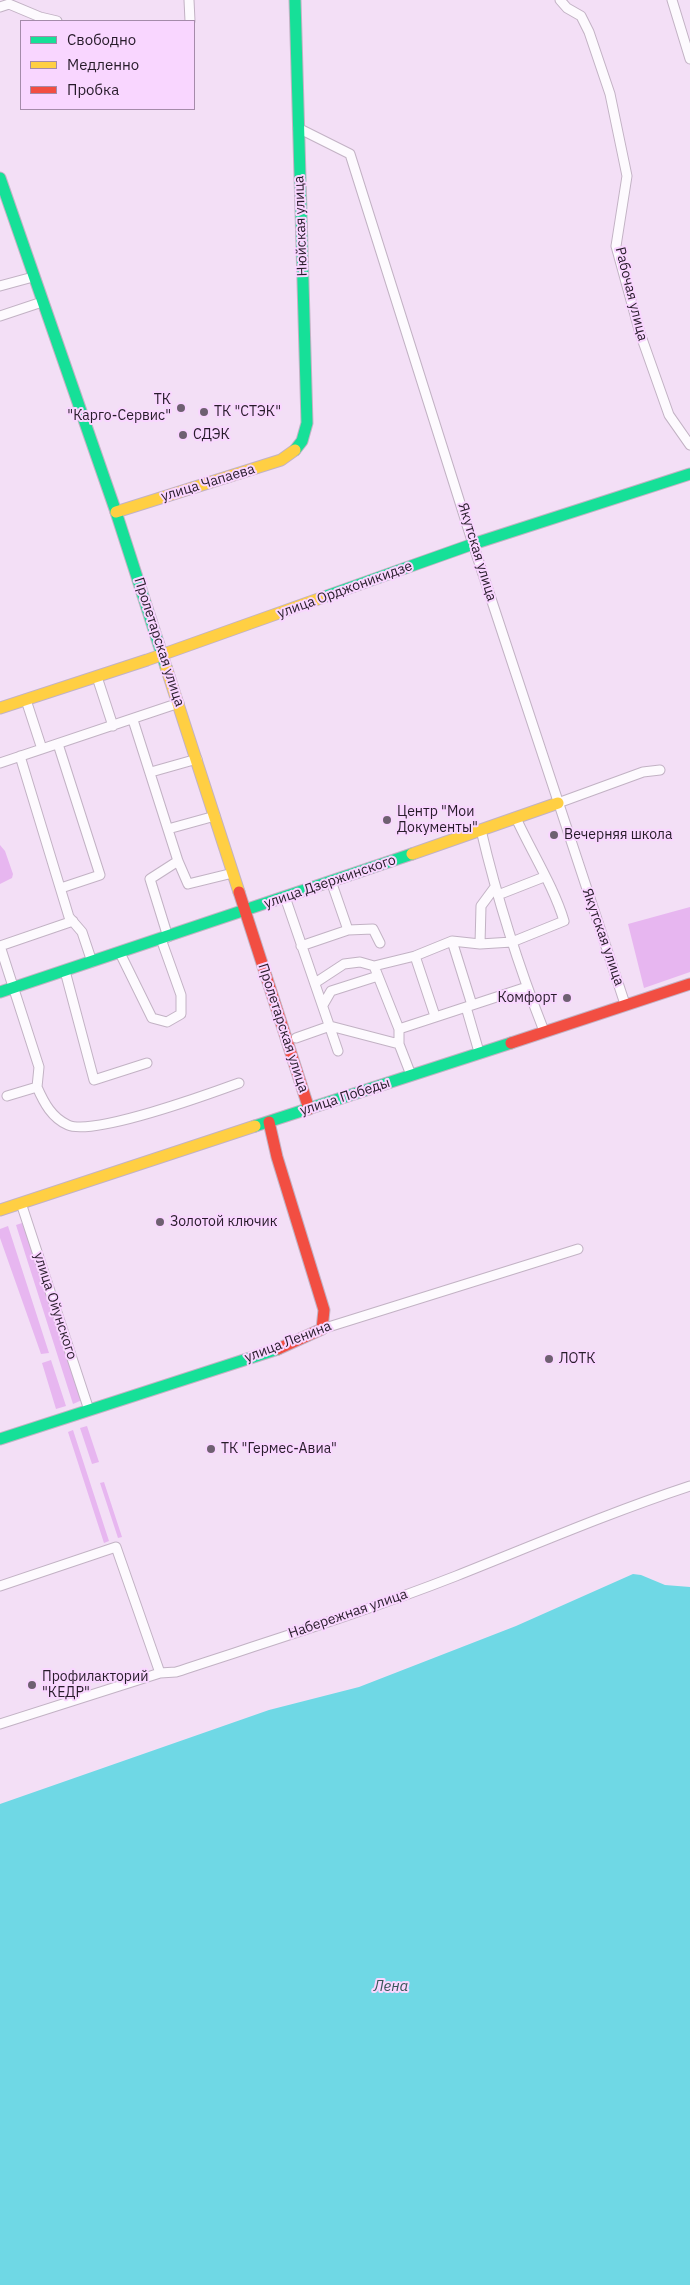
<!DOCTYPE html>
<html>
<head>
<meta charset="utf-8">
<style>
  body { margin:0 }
  #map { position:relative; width:690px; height:2285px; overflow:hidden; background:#f3dff6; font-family:"IBM Plex Sans",sans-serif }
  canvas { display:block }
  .legend { position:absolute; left:20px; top:20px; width:175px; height:90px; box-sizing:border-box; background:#f9d6ff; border:1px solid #a58baa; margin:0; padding:6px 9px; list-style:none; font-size:15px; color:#271b2a }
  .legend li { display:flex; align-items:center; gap:10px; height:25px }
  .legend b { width:25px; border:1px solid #a58baa }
</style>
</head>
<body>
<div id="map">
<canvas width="690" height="2285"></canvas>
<ul class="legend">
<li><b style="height:6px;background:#16e098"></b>Свободно</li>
<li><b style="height:6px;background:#ffcf43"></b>Медленно</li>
<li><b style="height:6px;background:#f24e42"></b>Пробка</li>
</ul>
</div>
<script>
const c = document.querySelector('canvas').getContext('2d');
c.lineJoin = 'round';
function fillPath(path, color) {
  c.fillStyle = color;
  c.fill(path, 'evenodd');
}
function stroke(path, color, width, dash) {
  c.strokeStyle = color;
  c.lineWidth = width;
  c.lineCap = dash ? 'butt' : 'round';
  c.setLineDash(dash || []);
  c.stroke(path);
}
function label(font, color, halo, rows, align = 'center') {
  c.font = font + ' "IBM Plex Sans",sans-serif';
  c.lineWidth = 4;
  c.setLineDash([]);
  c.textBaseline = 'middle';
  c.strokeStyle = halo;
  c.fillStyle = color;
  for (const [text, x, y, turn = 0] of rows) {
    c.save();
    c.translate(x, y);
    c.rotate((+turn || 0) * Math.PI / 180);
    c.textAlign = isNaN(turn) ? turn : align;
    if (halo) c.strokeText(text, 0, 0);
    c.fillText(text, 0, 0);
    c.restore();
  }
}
const green = new Path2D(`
  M0 845 5 851 13 874 12 878 0 884Z
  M690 907V972L644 988 628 924Z
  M25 1222 82 1400 73 1404 16 1225Z
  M8 1226 49 1353 41 1354 0 1238V1229Z
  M51 1360 66 1406 56 1409 42 1363Z
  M87 1426 99 1462 92 1464 80 1428Z
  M73 1430 109 1541 104 1543 68 1432Z
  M104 1482 122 1537 118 1538 100 1483Z`);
const water = new Path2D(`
  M633 1574 641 1575 665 1585 690 1587V2285H0V1804L269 1710 359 1687 516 1626Z`);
const street = new Path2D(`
  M189 0 190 21
  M560 0 567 8 581 16 589 32 610 94 627 176 616 246 640 333 669 415 690 445
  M672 0 690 59
  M0 7 9 4 40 17 57 21
  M298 128 350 154 473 544 625 1004
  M0 286 33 277
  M0 316 42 302
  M97 677 113 726
  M26 700 42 749
  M133 720 178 861 188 884 233 873
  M58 744 100 875 61 888
  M20 756 69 917 82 932 92 962
  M0 763 179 703
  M151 772 197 759
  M558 803 643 772 660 770
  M168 829 215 816
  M481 830C497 898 518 965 544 1031
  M331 881 348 930
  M498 895 544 877
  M285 897 338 1051
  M168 937 150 879 178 861
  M452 941 472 1005
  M480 944 481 906 495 887
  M0 946 39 1067 37 1087 7 1096
  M0 946 73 921
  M301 946 348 930 373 929 380 943
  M120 953 152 1018 167 1022 181 1014V995L161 939
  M415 956 435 1016
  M374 966 399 1029V1044L411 1075
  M65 971 94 1080 147 1063
  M315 983 344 964 360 962 374 966 415 956 452 941 480 944 512 942 564 921C554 887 531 851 516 818
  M323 1005 331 991 378 976
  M466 1007 479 1052
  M399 1029 527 987
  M296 1038 330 1026 399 1044
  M37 1087C44 1103 52 1118 68 1125 93 1136 209 1094 239 1083
  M21 1203 89 1410
  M322 1329 578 1249
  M0 1586 116 1547 160 1673
  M0 1724 160 1673 176 1672C270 1641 364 1612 456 1576 534 1545 611 1512 690 1486`);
const fast = new Path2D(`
  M295 0 307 423 302 441 295 450
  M0 178 116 512 166 667
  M321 598 473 544 690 474
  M0 992 412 854
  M255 1126 511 1043
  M0 1439 278 1349`);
const slow = new Path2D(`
  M116 512 281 460 295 450
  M166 667 239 892
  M0 708 147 660 321 598
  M412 854 558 803
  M0 1210 255 1126`);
const jam = new Path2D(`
  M239 892 309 1109
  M511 1043 690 984
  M269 1122 277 1157 324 1310 322 1329 278 1349`);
const markers = [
  [181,408,5,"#6e6071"],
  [204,412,5,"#6e6071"],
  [183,435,5,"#6e6071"],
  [387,820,5,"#6e6071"],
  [554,835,5,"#6e6071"],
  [567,998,5,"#6e6071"],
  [160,1222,5,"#6e6071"],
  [549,1359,5,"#6e6071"],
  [211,1449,5,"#6e6071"],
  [32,1685,5,"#6e6071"]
];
const streetNames = [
  ["Нюйская улица",301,226,-92],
  ["Рабочая улица",631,294,76],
  ["улица Чапаева",208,483,-17],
  ["Якутская улица",477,552,73],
  ["улица Орджоникидзе",345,590,-20],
  ["Пролетарская улица",159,642,72],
  ["улица Дзержинского",330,882,-19],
  ["Якутская улица",603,937,71],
  ["Пролетарская улица",283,1028,72],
  ["улица Победы",345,1097,-18],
  ["улица Ойунского",55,1306,72],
  ["улица Ленина",288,1342,-21],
  ["Набережная улица",348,1614,-19]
];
const poiNames = [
  ["ТК",171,400,"right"],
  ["\"Карго-Сервис\"",171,416,"right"],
  ["ТК \"СТЭК\"",214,412],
  ["СДЭК",193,435],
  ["Центр \"Мои",397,812],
  ["Документы\"",397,828],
  ["Вечерняя школа",564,835],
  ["Комфорт",557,998,"right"],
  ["Золотой ключик",170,1222],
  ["ЛОТК",559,1359],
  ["ТК \"Гермес-Авиа\"",221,1449],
  ["Профилакторий",42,1677],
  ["\"КЕДР\"",42,1693]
];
const waterNames = [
  ["Лена",391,1987]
];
fillPath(green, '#e7b6f0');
fillPath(water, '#6fd8e5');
stroke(street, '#c2b2c4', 11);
stroke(fast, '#c2b2c4', 13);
stroke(slow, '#c2b2c4', 13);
stroke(jam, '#c2b2c4', 13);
stroke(street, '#fdfafe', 9);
stroke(fast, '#16e098', 11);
stroke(slow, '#ffcf43', 11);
stroke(jam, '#f24e42', 11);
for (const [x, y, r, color] of markers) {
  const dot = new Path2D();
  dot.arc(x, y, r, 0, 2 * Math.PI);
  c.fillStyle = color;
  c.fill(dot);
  stroke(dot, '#f9d6ff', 2);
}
label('14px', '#271b2a', '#f9d6ff', streetNames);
label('14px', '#271b2a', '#f9d6ff', poiNames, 'left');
label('italic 15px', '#375658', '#f9d6ff', waterNames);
</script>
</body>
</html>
